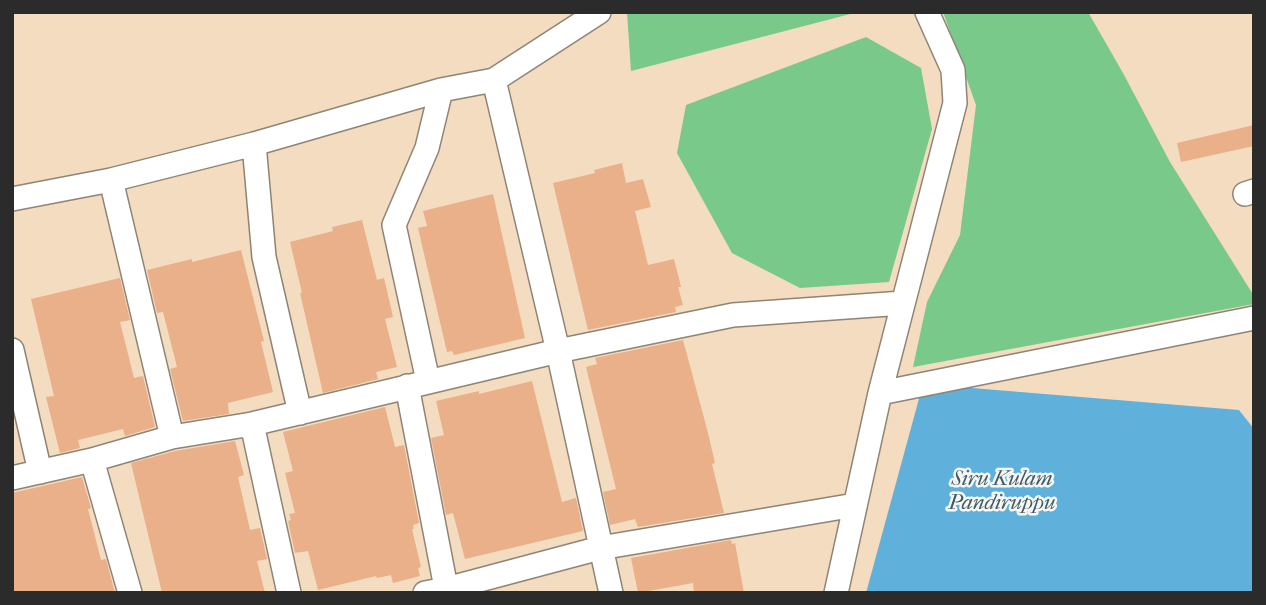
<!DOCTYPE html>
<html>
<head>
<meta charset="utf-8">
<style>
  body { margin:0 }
  #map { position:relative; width:1266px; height:605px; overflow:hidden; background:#f3dcbf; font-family:"IM FELL French Canon",serif }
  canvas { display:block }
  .frame { position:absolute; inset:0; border:14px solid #2b2b2b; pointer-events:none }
</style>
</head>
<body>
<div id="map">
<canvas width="1266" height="605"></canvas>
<div class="frame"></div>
</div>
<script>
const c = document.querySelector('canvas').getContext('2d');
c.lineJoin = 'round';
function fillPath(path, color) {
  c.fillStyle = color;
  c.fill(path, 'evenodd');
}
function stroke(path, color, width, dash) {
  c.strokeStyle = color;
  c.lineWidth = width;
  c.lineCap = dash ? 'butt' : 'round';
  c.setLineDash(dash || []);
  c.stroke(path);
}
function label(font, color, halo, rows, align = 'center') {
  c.font = font + ' "IM FELL French Canon",serif';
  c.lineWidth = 5;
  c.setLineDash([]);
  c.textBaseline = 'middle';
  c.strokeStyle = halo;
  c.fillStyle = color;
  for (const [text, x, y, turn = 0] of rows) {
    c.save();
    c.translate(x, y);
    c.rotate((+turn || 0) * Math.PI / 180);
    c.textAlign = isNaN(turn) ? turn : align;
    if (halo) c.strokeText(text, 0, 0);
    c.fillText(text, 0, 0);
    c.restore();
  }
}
const green = new Path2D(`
  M627 12H858L631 71Z
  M943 12H1088L1123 73 1170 162 1254 296V304L913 367 927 302 960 235 976 105Z
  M866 37 921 68 932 129 889 282 800 288 732 253 677 153 686 105Z`);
const water = new Path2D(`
  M923 384 1239 410 1254 429V593H866Z`);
const building = new Path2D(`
  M1254 125V146L1181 162 1177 143Z
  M622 163 626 183 643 179 651 207 635 211 648 265 674 259 681 287H678L683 305 675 307 676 312 588 330 553 183 595 173 594 170Z
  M493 194 525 338 454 355 452 351 447 352 418 228 427 226 423 211Z
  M362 220 377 280 384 278 393 317 385 319 397 367 376 372 378 379 323 393 300 293H302L290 242 333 231 332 227Z
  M241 250 264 341 261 342 273 392 228 403 229 414 183 421 170 369 177 367 163 312 157 313 147 270 192 259V262Z
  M120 278 130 320 120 322 134 378 143 376 155 427 125 436 123 429 78 440 80 448 60 453 46 397 54 396 31 299Z
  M683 340 707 429 715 463 712 464 724 513 638 527 635 519 610 525 603 492 616 489 586 367 597 364 595 358Z
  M532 381 562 502 576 498 583 531 465 559 453 513 446 515 431 438 444 435 436 401 479 391V394Z
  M385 407 395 447 404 445 419 523 413 525 414 529H412L421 567 418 568 420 576 393 583 391 575 377 578 376 576 318 590 308 551 295 553 288 521 291 520 289 514 295 513 285 473 293 471 283 432Z
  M235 441 244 475 238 477 250 530 260 528 267 559 257 561 265 593H162L131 463 175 451Z
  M82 477 91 508 88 509 101 560 106 559 115 593H12V493Z
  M731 540 732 544 735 543 744 593H694L693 583 638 593 631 558Z`);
const street = new Path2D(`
  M927 12 953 70 955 103 880 393 1254 318
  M494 80 558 351 611 593
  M254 144 264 257 300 413
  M111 180 172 437
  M1245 194 1254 191
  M12 199 111 180 254 144 441 90 494 80 599 12
  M12 350 40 472
  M428 381 394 225 427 148 441 90
  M407 386 447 593
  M252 424 289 593
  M92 460 130 593
  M12 478 92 460 172 437 252 424 558 351 733 315 903 303
  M425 593 446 589 600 548 855 505
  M836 593 880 393`);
const waterNames = [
  ["Siru Kulam",1002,480],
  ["Pandiruppu",1002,504]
];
fillPath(green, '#78c98a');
fillPath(water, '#5fb0da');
fillPath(building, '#e9b089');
stroke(street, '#8f8475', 26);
stroke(street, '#fff', 23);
label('italic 21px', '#3d5a68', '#f6f6f2', waterNames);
</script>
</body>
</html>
